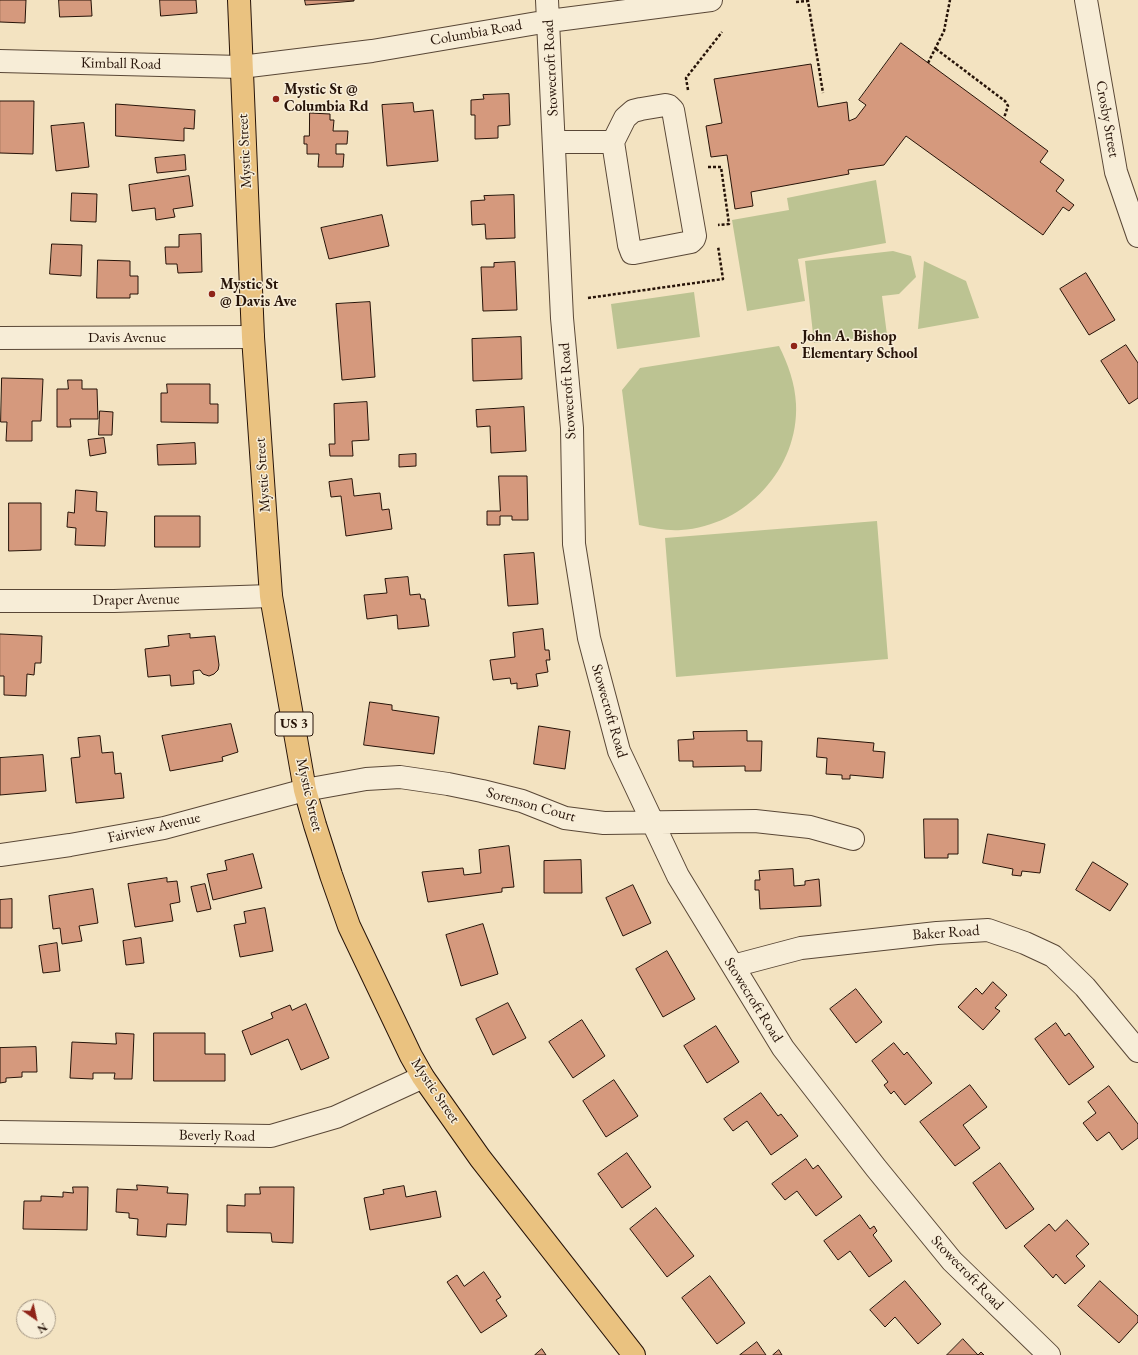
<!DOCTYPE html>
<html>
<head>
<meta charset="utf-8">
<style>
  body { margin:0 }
  #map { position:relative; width:1138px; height:1355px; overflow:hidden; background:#f3e3c1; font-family:"EB Garamond",serif }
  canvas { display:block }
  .north { position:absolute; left:16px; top:1299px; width:40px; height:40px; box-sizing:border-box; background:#f7edd7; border:1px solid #a39684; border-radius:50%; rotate:146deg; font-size:11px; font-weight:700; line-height:16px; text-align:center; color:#261308 }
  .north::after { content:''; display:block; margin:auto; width:14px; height:18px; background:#8f2418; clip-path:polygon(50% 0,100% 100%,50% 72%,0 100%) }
</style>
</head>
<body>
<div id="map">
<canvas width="1138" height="1355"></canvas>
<div class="north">N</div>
</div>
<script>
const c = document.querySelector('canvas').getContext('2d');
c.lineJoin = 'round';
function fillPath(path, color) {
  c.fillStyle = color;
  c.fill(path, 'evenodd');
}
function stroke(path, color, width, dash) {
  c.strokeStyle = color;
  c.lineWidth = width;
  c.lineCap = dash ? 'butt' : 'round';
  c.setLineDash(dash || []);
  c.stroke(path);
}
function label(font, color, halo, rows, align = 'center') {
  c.font = font + ' "EB Garamond",serif';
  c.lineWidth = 3;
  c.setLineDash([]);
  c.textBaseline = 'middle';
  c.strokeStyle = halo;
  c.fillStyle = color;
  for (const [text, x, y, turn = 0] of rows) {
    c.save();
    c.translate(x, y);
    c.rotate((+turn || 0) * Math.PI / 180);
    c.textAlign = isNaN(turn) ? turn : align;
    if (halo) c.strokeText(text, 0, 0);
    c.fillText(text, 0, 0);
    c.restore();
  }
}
const green = new Path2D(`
  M876 180 886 243 798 259 805 301 747 311 732 220 789 210 787 198Z
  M893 251 911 256 916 277 899 294 882 296 887 335 814 343 805 261Z
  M924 261 966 281 979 318 918 329Z
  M694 292 700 337 617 349 611 304Z
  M779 346C788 364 795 383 796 404 799 468 746 526 681 530 667 531 653 528 639 525L622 390 640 368Z
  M877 521 888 659 676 677 665 538Z`);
const building = new Path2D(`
  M0 0H26L25 23 0 22Z
  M59 0H91L92 16 60 17Z
  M160 0H196L197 13 161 16Z
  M305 0H354V1L306 5Z
  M901 43 1048 151 1040 162 1064 180 1056 191 1074 205 1069 211 1063 207 1043 235 906 136 884 165 848 170 849 174 751 192 753 206 735 209 727 155 711 157 706 126 722 123 714 79 811 64 818 107 847 102 849 121 856 118 866 105 859 100Z
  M509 94 510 125 498 126V138L475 139V115H471V100L484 99 483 95Z
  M0 101H34L33 154 0 153Z
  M413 103 414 112 433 110 438 161 387 166 382 105Z
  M116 104 195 110 194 129 184 128V141L116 136Z
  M310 113 330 114V120H334L333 131H348L347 144H336V154H344L343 167H318L319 154H307V144H304V136H309Z
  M84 123 89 167 56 171 51 126Z
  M185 155 186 170 157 173 155 158Z
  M189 176 193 206 173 209 175 217 156 220 155 208 132 211 129 185Z
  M72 193 97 194 96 222 71 221Z
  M514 195 515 238 486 239 485 224 472 225 471 201 485 200 484 196Z
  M382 215 389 246 329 259 321 228Z
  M201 234 202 272 178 273 177 264H166L165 247H179V235Z
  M52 244 82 245 81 276 50 274Z
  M98 260 130 261V276H138V294H130V298H97Z
  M515 262 517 310 483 311 481 267H494V263Z
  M1086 273 1115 320 1089 335 1060 289Z
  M370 302 375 377 342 380 336 304Z
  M521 337 522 379 473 381 472 339Z
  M1126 345 1138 363V398L1129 404 1101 361Z
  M2 378 43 379 41 421H32V441H6L7 422H1Z
  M68 380H82V389H97L98 419H70L71 427H57V389H68Z
  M167 384H210V404H218V423L161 422V393H167Z
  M367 402 369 440 352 441 353 456H330L329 444H335L334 404Z
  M524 407 526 451 491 453 490 426 477 427 476 410Z
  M100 411 113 412 112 435H99Z
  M104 438 106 453 90 456 88 440Z
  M195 443 196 464 158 465 157 445Z
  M416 454V466L399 467V455Z
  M499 476H527L528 520H512V516H500V525H487V511H500Z
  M352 479 354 496 380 493 382 510 389 509 392 529 346 536 341 496 331 497 329 482Z
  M76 490 97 492 96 511 107 512 105 546 75 545 76 528 67 527 68 512 74 513Z
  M9 503H41V550L9 551Z
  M155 516H200V547H155Z
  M534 553 538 604 508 606 504 555Z
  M408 577 410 595 420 594 421 599H425L429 626 398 629 397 615 367 619 364 595 387 593 385 579Z
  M543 629 545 650H549L550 660H546L548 672 536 674 538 686 517 689V683L511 684 510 678 493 680 490 660 515 657 513 633Z
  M0 634 42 636 41 663H35L34 675 27 674 26 696 4 695V676H0Z
  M190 634V638L215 636 219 665 218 670 214 674 209 676 203 674 200 670 193 671 194 684 171 686 170 675 148 677 145 649 169 646 168 636Z
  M370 702 392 705V710L439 717 434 754 364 745Z
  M231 724 238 752 222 757 223 761 170 771 162 736Z
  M539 726 570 731 565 769 534 764Z
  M747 731V741H762L761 771H745V766L693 767V761H679L678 740 694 739 693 732Z
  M100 736 102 753 113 752 115 774 121 773 124 798 76 803 71 758 80 757 78 738Z
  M818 738 874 743 873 751 885 752 883 778 850 775V779H842V775L826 774 827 758 817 757Z
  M43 755 46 791 0 795V758Z
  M924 819H958V854H948V858H925Z
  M988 834 1045 844 1040 873 1022 871 1021 876 1012 875 1013 869 983 863Z
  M509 846 514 887 502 888V892L428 902 422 872 463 868 464 875 481 873 479 850Z
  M253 854 262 888 213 900 207 874 227 870 225 861Z
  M581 860 582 893H544V861Z
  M1093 862 1128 884 1110 911 1076 890Z
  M793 869 794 886 805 885V881L819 879 821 906 760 909 759 890H755V880H760L759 871Z
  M167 878V882L177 881 180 902 170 904 173 921 135 927 128 884Z
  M205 884 211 909 197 912 191 887Z
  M633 885 651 923 623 936 606 898Z
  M93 889 98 923 79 926 82 941 62 944 60 928 53 929 49 896Z
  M12 899V928H0V900Z
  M265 908 273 951 240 957 234 925 246 923 244 912Z
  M483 924 498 974 461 986 446 935Z
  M141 938 144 963 126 965 123 941Z
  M57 943 60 971 43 973 39 946Z
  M667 951 695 999 663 1017 636 969Z
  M993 982 1007 995 995 1008 1000 1011 983 1030 958 1007 976 988 982 994Z
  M856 989 882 1022 856 1043 830 1009Z
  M508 1003 526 1038 493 1055 476 1019Z
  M306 1004 329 1058 301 1070 288 1039 251 1055 242 1031 273 1018 271 1013 290 1005 292 1010Z
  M582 1020 605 1056 573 1078 549 1042Z
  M1056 1023 1065 1036 1069 1033 1094 1067 1069 1085 1035 1039Z
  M716 1026 739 1062 707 1083 684 1046Z
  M116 1033 134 1034 132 1079H114L115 1073H93V1079L70 1078 72 1042 116 1044Z
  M154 1033H205V1054H225V1081H154Z
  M894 1043 904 1055 907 1052 932 1083 905 1105 894 1091 891 1094 884 1085 888 1082 872 1061Z
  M36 1047 37 1072H22V1077L6 1078V1082L0 1083V1048Z
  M614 1080 638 1116 606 1137 583 1101Z
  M970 1085 987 1107 963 1125 980 1148 955 1166 920 1122Z
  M1109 1086 1138 1124V1138L1122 1150 1109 1132 1097 1141 1083 1123 1096 1113 1088 1102Z
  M761 1093 778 1116 781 1114 798 1136 771 1155 747 1121 733 1131 724 1119Z
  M627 1153 651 1187 622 1208 598 1174Z
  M806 1159 813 1169 818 1165 842 1197 816 1216 797 1191 785 1200 772 1184Z
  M1000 1163 1034 1209 1006 1229 973 1183Z
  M137 1185 168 1187 167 1193 188 1194 186 1225 167 1224 166 1237 137 1235 138 1219 129 1218V1213L116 1212 117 1189 137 1190Z
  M404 1186 406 1197 436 1191 441 1217 370 1230 364 1198 384 1194 383 1190Z
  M73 1187H88L87 1230 23 1229 24 1201H41V1196L63 1197V1192L73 1193Z
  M260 1187H294L293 1243 272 1242 271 1233 227 1232V1205L245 1206V1194H260Z
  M656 1208 694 1256 667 1277 630 1229Z
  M860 1215 870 1229 874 1226 877 1231 873 1235 892 1261 869 1277 850 1251 838 1260 824 1241Z
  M1067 1220 1089 1244 1076 1256 1085 1266 1065 1284 1056 1274 1053 1278 1024 1246 1049 1224 1055 1231Z
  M484 1272 501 1297 496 1300 507 1316 481 1333 447 1282 457 1275 464 1286Z
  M710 1276 745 1323 717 1344 682 1298Z
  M905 1281 941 1324 918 1344 895 1317 885 1327 870 1310Z
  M1100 1281 1138 1316V1322L1119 1343 1078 1306Z
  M963 1339 978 1355 981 1352 984 1355H947Z
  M757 1342 766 1355H740Z
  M542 1349 546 1355H535Z
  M779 1350 782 1355H773Z`);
const path = new Path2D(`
  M796 2 808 1 823 93
  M936 49 1005 101 1008 106 1004 118
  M928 63 944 31 950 0
  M688 90 686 78 722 32
  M708 167H721L729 224 718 225
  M588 298 723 279 718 246`);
const minor = new Path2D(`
  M547 0 562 318 572 428 574 544 589 638 619 751 678 876 783 1048 876 1168 952 1261 1049 1355
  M1086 0 1116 172 1138 236
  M0 61 241 67 372 51 549 21 711 0
  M665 105 669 106 673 110 695 236 694 239 691 242 634 253H632L629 245 613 142 625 118 633 111 641 109Z
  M555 142H613
  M0 338 253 337
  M0 601H114L271 596
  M0 855 70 845 164 828 305 790 366 779 400 777 448 784 482 791 522 801 565 818 604 823 755 821 810 827 853 839
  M733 966 801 948 937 933 988 930 1025 943 1053 956 1085 987 1138 1051
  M0 1132 271 1136 336 1117 423 1077`);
const highway = new Path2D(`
  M239 0 253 337 271 596 305 790 315 825 331 875 349 926 411 1056 423 1077 480 1158 634 1355`);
const markers = [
  [276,99,4,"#8f2418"],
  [212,294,4,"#8f2418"],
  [794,346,4,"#8f2418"]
];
const shields = [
  [294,724,38]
];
const shieldNames = [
  ["US 3",294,724]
];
const streetNames = [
  ["Columbia Road",476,33,-10],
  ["Kimball Road",121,64,1],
  ["Stowecroft Road",551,68,-93],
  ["Crosby Street",1107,119,80],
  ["Mystic Street",245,151,-93],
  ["Davis Avenue",127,338],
  ["Stowecroft Road",568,391,-94],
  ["Mystic Street",263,475,-94],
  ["Draper Avenue",136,600,-1],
  ["Stowecroft Road",609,711,74],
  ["Mystic Street",309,795,77],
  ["Sorenson Court",531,805,16],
  ["Fairview Avenue",154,828,-13],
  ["Baker Road",946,933,-4],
  ["Stowecroft Road",753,1000,58],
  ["Mystic Street",435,1091,56],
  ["Beverly Road",217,1136,1],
  ["Stowecroft Road",967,1273,46]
];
const poiNames = [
  ["Mystic St @",284,90],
  ["Columbia Rd",284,107],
  ["Mystic St",220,285],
  ["@ Davis Ave",220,302],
  ["John A. Bishop",802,337],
  ["Elementary School",802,354]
];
fillPath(green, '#bcc392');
fillPath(building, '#d5997d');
stroke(building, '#261308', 1);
stroke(minor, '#594736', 24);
stroke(highway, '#261308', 24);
stroke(path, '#261308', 2.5, [3, 2]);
stroke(minor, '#f7edd7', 22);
stroke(highway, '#eac280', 22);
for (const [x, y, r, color] of markers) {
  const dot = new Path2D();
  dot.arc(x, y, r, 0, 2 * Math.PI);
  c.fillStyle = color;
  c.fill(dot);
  stroke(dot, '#f7edd7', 1.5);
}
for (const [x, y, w] of shields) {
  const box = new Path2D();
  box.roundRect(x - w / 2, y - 12, w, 24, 3);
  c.fillStyle = '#f7edd7';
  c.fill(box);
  stroke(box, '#261308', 1);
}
label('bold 14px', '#261308', null, shieldNames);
label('15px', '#261308', '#f7edd7', streetNames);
label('bold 15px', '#261308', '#f7edd7', poiNames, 'left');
</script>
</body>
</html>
